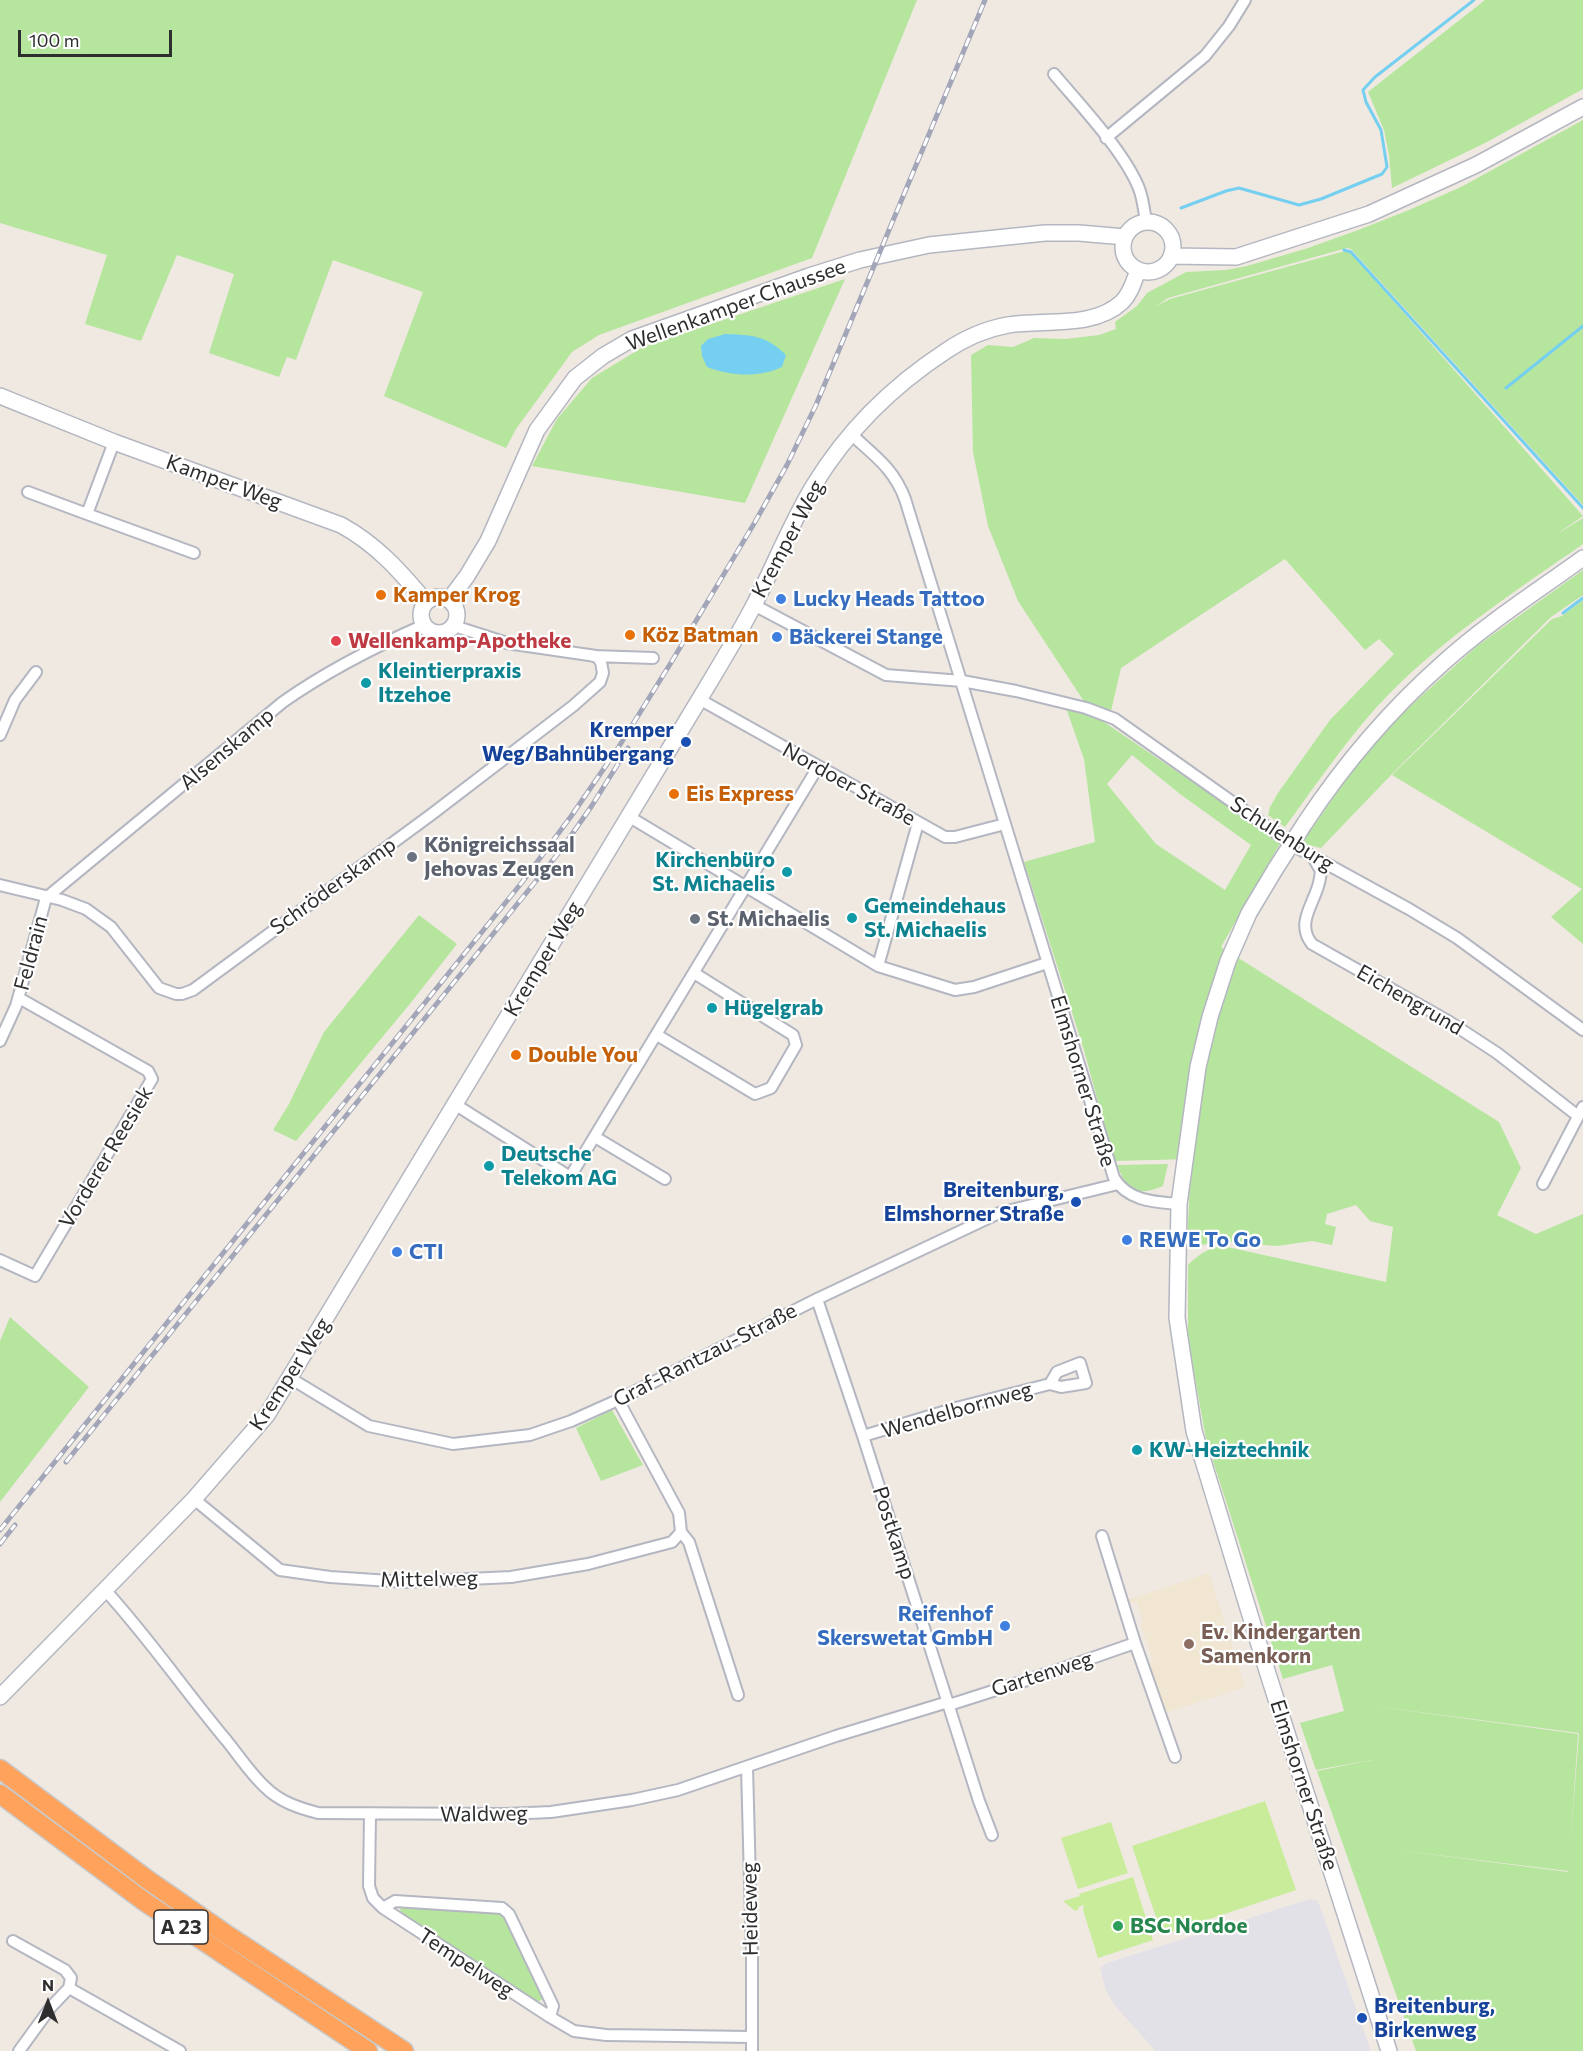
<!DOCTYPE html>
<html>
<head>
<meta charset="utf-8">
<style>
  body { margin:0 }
  #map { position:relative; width:1583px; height:2051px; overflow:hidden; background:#efe9e1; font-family:Commissioner,sans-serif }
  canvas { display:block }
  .north { position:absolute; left:18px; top:1973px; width:60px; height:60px; -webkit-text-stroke:4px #fff; paint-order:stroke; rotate:0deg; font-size:16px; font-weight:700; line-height:24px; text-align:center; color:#2e2e2e }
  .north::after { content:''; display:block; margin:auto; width:21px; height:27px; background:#2e2e2e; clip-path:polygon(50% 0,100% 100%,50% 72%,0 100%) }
  .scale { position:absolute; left:18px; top:30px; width:154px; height:27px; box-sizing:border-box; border:3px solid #2e2e2e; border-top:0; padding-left:8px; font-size:18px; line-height:21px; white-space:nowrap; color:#2e2e2e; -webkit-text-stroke:4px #fff; paint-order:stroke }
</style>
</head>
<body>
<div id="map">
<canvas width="1583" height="2051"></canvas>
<div class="north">N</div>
<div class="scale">100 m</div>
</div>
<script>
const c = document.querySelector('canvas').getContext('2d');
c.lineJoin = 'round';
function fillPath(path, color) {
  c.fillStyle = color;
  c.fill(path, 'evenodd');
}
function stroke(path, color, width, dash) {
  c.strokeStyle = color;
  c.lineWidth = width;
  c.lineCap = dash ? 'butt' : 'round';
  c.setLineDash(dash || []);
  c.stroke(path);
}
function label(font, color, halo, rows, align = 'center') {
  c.font = font + ' Commissioner,sans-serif';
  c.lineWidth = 4.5;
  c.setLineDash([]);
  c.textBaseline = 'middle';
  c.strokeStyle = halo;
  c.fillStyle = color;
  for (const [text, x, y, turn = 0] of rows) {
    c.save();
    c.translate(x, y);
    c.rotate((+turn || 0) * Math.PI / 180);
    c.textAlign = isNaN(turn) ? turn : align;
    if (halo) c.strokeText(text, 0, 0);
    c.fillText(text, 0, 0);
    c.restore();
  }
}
const industrial = new Path2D(`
  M1310 1899 1318 1901 1371 2051H1156L1116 2007 1106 1991 1100 1968 1107 1963Z`);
const education = new Path2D(`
  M1209 1573 1245 1687 1165 1713 1147 1664 1153 1661 1141 1625 1143 1620 1137 1602 1128 1604 1127 1600Z`);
const green = new Path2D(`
  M0 0H917L812 258 599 335 572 352 516 429 506 448 384 396 423 292 333 260 296 360 287 357 279 377 209 353 234 274 177 255 141 341 85 324 107 255 0 223Z
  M1485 0H1583V89L1487 142 1392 188 1389 155 1384 130 1368 92Z
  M1583 120V505L1351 249 1347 248 1168 298 1156 306 1170 299 1345 251 1351 253 1583 516 1556 535 1583 518V544C1517 590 1445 637 1389 694 1350 734 1318 782 1285 827L1268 815 1270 807 1278 793 1330 720 1394 654 1379 639 1365 650 1285 559 1121 668 1111 711 1085 703 1018 601 988 526 973 452 971 355 988 345 1013 347 1034 338 1066 339 1099 335 1116 329 1115 322 1137 306 1147 293 1186 272 1226 270 1247 266 1308 248 1361 229 1409 210 1461 187Z
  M845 279 745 503 532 466 557 419 592 378 643 347Z
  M1583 570V595L1551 617 1391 775 1321 848 1305 844 1304 840 1358 762 1397 718 1477 646Z
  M1583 600V944L1551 917 1582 889 1392 775 1552 619 1562 616Z
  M1066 708 1098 718 1281 842 1221 947 1499 1122 1521 1168 1497 1215 1536 1234 1583 1214V2051H1416L1317 1771 1377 1759 1316 1770 1300 1723 1344 1711 1332 1665 1283 1679 1206 1439 1188 1339V1265C1199 1254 1208 1248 1223 1246L1386 1282 1393 1227 1370 1221 1356 1205 1327 1214 1325 1224 1336 1227 1332 1245 1312 1241 1277 1246 1216 1241 1196 1247 1187 1246 1191 1159 1114 1161 1084 1050 1024 862 1095 842 1084 759ZM1132 755 1180 794 1251 845 1225 890 1156 844 1107 784ZM1359 1704 1579 1733 1570 1850 1578 1734ZM1380 1848 1568 1871V1872Z
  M419 915 457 944 409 1005 296 1141 273 1130 289 1104 324 1032Z
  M1168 1164 1163 1186C1137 1197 1127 1191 1117 1165Z
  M10 1317 89 1387 0 1502V1341Z
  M612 1410 643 1465 601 1481 576 1428Z
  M405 1905 498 1911 503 1915 543 1999 537 2002 401 1914 400 1907Z`);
const pitch = new Path2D(`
  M1265 1801 1296 1890 1162 1935 1132 1846Z
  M1111 1822 1128 1873 1078 1889 1061 1838Z
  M1133 1877 1153 1940 1098 1958 1083 1910 1084 1905 1078 1907 1079 1909 1075 1911 1063 1901 1080 1896 1079 1894Z`);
const water = new Path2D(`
  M725 334C751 335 766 335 786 355L782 367C758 378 731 376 707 367L702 356 701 346 708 339Z`);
const stream = new Path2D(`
  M1181 208 1226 191 1239 188 1299 205 1321 199 1382 174 1387 167 1381 130 1366 102 1363 90 1375 77 1474 0
  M1344 250 1351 252 1583 508
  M1506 388 1583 326
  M1563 613 1583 598`);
const street = new Path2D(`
  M1054 74C1080 105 1122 149 1138 186 1143 197 1144 210 1146 222
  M1106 138 1205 56 1229 26 1245 0
  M852 435C875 456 894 469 905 499 976 725 1043 952 1114 1178 1128 1201 1154 1202 1179 1204
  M114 442 87 514 194 553
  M28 492 87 514
  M754 605 886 675 962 681 1016 691 1086 708 1115 719 1296 847 1409 909 1457 938 1583 1030
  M593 656 653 658
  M699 699 945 837H955L1005 824
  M0 735 15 700 36 672
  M628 816 878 966 955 990 974 987 1047 963
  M1314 859 1321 871 1320 878C1317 901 1294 922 1312 944L1448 1021 1497 1053 1578 1116
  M0 885 62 900 86 909 111 927 159 988 176 994H182L193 990 432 814 573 706 600 682 603 673 601 662 596 656 507 643 454 626
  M46 898 283 702C327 671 374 647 424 625
  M878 966 918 823
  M657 1035 755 1094 771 1088 796 1045 793 1035 694 973
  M0 1041 16 1006 46 898
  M456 1105 570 1177 818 767
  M595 1137 665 1179
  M1543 1184 1583 1107
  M0 1260 35 1276 152 1079 148 1071 19 998
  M817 1299 863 1436 979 1801 992 1835
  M290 1378 369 1426 453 1444 530 1435 571 1421 618 1400 817 1299 999 1213 1118 1184
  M863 1436 956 1408 1050 1384 1061 1387 1086 1383 1080 1363 1057 1372 1050 1384
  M194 1499 280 1570 330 1577 405 1582 511 1577 588 1564 672 1542 681 1532 679 1513 618 1400
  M681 1532 689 1542 738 1695
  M1102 1536 1135 1643 1175 1757
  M105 1590C149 1638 185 1691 227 1741 239 1756 251 1774 265 1787 280 1802 299 1808 318 1813L506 1814 551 1812 632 1800 678 1790 836 1736 948 1702
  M949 1705 1049 1673 1135 1643
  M747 1767 752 1957V2051
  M370 1814 369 1886 373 1898 383 1908 550 2017 574 2031 606 2035 751 2037
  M383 1908 395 1901 502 1908 509 1914 553 2006 550 2017
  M13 1941 65 1970 71 1978 69 1988 51 2007 19 2051
  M69 1988 180 2051`);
const secondary = new Path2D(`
  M1123 247a25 25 0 1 1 50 0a25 25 0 1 1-50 0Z
  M1171 256 1236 257 1369 214 1476 165 1583 107
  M0 396 114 442 341 525C376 544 400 571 426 602
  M421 615a18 18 0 1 1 36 0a18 18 0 1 1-36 0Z
  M449 600 467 576 488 541 537 430 575 378 603 356 632 339 809 276 860 260 929 245 1045 233H1079L1125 237
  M1305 823C1344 764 1390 710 1443 663 1486 624 1536 592 1583 558
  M1276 868 1249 913 1228 961 1210 1017 1198 1067 1179 1204 1177 1318 1194 1431 1268 1674 1389 2051
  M0 1697 194 1499 267 1415 696 705C716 671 737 638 755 603 775 564 791 523 814 485 847 431 894 385 946 351 965 338 986 329 1008 325 1044 319 1093 329 1122 302 1131 293 1134 281 1138 270`);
const highway = new Path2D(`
  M0 1769 148 1880 223 1932 404 2051
  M0 1794 145 1902 368 2051`);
const rail = new Path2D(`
  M66 1462 561 850 591 807 628 748
  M0 1530 523 881 572 815 618 748 672 661 755 522 787 465 816 405 985 0
  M0 1544 15 1525`);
const secondaryBridge = new Path2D(`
  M1276 868 1305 823`);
const markers = [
  [381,595,6,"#e8710a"],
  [781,599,6,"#3f7fe0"],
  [630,635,6,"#e8710a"],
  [777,637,6,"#3f7fe0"],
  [336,641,6,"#e0444e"],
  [366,683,6,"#0f9aa8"],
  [686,742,6,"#1a4fb4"],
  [674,794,6,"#e8710a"],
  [412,857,6,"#6b7280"],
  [787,872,6,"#0f9aa8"],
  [852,918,6,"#0f9aa8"],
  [695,919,6,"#6b7280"],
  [712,1008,6,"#0f9aa8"],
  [516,1055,6,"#e8710a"],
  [489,1166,6,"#0f9aa8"],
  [1076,1202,6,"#1a4fb4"],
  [1127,1240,6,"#3f7fe0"],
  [397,1252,6,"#3f7fe0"],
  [1137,1450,6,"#0f9aa8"],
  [1005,1626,6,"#3f7fe0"],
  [1189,1644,6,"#8d6e63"],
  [1118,1926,6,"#2e9e5b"],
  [1362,2018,6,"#1a4fb4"]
];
const shields = [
  [181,1927,54]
];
const shieldNames = [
  ["A 23",181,1927]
];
const streetNames = [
  ["Wellenkamper Chaussee",736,305,-20],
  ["Kamper Weg",224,482,20],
  ["Kremper Weg",788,539,-62],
  ["Alsenskamp",227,749,-40],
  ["Nordoer Straße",849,784,29],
  ["Schulenburg",1282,834,33],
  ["Schröderskamp",333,886,-36],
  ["Feldrain",31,953,-75],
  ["Kremper Weg",543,959,-59],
  ["Eichengrund",1410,1000,30],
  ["Elmshorner Straße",1083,1081,73],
  ["Vorderer Reesiek",106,1157,-59],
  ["Graf-Rantzau-Straße",705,1355,-27],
  ["Kremper Weg",290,1374,-57],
  ["Wendelbornweg",957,1410,-16],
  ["Postkamp",894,1533,72],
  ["Mittelweg",429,1579,-1],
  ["Gartenweg",1042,1674,-18],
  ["Elmshorner Straße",1304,1785,72],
  ["Waldweg",484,1814,-1],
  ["Heideweg",750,1909,-91],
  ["Tempelweg",466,1963,33]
];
const foodNames = [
  ["Kamper Krog",393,595],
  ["Köz Batman",642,635],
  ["Eis Express",686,794],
  ["Double You",528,1055]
];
const shopNames = [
  ["Lucky Heads Tattoo",793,599],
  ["Bäckerei Stange",789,637],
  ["REWE To Go",1139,1240],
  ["CTI",409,1252],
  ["Reifenhof",993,1614,"right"],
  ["Skerswetat GmbH",993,1638,"right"]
];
const healthNames = [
  ["Wellenkamp-Apotheke",348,641]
];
const cultureNames = [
  ["Kleintierpraxis",378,671],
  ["Itzehoe",378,695],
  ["Kirchenbüro",775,860,"right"],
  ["St. Michaelis",775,884,"right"],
  ["Gemeindehaus",864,906],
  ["St. Michaelis",864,930],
  ["Hügelgrab",724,1008],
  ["Deutsche",501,1154],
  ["Telekom AG",501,1178],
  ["KW-Heiztechnik",1149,1450]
];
const transitNames = [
  ["Kremper",674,730],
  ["Weg/Bahnübergang",674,754],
  ["Breitenburg,",1064,1190],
  ["Elmshorner Straße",1064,1214],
  ["Breitenburg,",1374,2006,"left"],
  ["Birkenweg",1374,2030,"left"]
];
const worshipNames = [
  ["Königreichssaal",424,845],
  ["Jehovas Zeugen",424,869],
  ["St. Michaelis",707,919]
];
const educationNames = [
  ["Ev. Kindergarten",1201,1632],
  ["Samenkorn",1201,1656]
];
const leisureNames = [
  ["BSC Nordoe",1130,1926]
];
fillPath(industrial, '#e3e1e8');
fillPath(education, '#f0e6d1');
fillPath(green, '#b6e59e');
fillPath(pitch, '#c9ec9a');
fillPath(water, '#75cff0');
stroke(stream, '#75cff0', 3);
stroke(street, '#b4b7c1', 14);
stroke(secondary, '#b4b7c1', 18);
stroke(highway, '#c9c9c9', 21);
stroke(street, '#fff', 10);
stroke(secondary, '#fff', 15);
stroke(highway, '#ffa35c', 18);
stroke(rail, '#a3a6b8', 5);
stroke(rail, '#fff', 3, [9]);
stroke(secondaryBridge, '#b4b7c1', 18, []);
stroke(secondaryBridge, '#fff', 15);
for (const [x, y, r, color] of markers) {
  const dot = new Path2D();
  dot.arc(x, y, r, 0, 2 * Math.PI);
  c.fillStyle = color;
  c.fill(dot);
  stroke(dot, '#fff', 2);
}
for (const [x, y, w] of shields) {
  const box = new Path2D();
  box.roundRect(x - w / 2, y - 17, w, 34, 4.5);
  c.fillStyle = '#fff';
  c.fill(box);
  stroke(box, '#2e2e2e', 1.5);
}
label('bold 20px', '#2e2e2e', null, shieldNames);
label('21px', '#2e2e2e', '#fff', streetNames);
label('bold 21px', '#c56008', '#fff', foodNames, 'left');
label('bold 21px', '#366cbe', '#fff', shopNames, 'left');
label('bold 21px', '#be3a42', '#fff', healthNames, 'left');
label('bold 21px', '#0d838f', '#fff', cultureNames, 'left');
label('bold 21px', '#164399', '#fff', transitNames, 'right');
label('bold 21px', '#5b616d', '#fff', worshipNames, 'left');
label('bold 21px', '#785e54', '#fff', educationNames, 'left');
label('bold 21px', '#27864d', '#fff', leisureNames, 'left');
</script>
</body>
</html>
